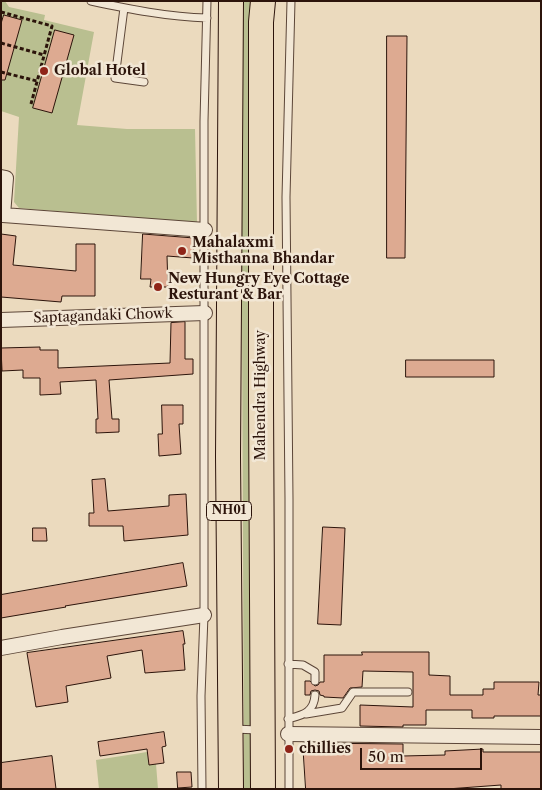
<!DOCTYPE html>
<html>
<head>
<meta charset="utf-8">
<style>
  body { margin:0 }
  #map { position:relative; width:542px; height:790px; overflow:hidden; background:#ebdabe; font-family:"Libre Caslon Text",serif }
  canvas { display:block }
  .frame { position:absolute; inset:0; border:2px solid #2c140b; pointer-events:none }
  .scale { position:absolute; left:360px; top:748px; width:122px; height:22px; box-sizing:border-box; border:2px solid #2c140b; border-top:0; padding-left:6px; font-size:15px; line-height:18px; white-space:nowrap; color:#2c140b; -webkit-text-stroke:4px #f2e7d5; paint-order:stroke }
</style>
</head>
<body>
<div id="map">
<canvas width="542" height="790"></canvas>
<div class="frame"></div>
<div class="scale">50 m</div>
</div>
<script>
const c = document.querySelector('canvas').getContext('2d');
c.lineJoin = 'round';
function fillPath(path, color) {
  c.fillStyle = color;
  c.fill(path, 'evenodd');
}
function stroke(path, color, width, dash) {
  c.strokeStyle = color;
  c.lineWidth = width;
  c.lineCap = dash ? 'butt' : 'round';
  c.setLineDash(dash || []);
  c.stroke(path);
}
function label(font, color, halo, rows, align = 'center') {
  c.font = font + ' "Libre Caslon Text",serif';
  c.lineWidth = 5;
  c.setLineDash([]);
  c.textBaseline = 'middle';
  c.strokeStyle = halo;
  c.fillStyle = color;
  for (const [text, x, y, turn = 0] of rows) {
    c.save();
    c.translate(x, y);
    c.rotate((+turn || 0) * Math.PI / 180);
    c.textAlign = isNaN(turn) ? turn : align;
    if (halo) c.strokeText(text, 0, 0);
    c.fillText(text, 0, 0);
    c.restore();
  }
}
const green = new Path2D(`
  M1 1H5L9 7 45 15 44 20 94 32 77 125 127 129H195L197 223 19 208 14 202 19 117 1 111Z
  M244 1H252L254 789H244L241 75Z
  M147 752 149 765 156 764 158 789H99L96 760Z`);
const building = new Path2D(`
  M4 15 22 20 5 80H1V24Z
  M55 30 74 35 52 113 33 108Z
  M387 36H407L405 258H387Z
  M1 234 16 236 13 265 76 271V244H95V296H62L61 302 1 297Z
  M143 234 194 238 193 258 167 256 168 287H150L151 279H141Z
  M185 322V359H193V374L109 380 112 419H119V432L96 433V419H98L96 380 60 382 61 394 40 395V378H23V370L2 371 1 348 40 347V350H58V368L170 363 171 323Z
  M406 360H494V377H406Z
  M162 405H183V424H179L181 454 159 456 158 434H162Z
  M105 479 108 511 169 506V495L186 494 188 535 124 541 123 526H89V513H94L92 480Z
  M323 527 345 528 341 625 318 624Z
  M33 528H46L47 541H33Z
  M183 563 187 586 65 606 66 607 1 618V595Z
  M183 631 185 644H183L185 670 145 673 142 650 107 656 111 678 66 686 68 702 36 707 27 653Z
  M362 652H429V675L450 676V695H483V689H494V682H539L538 695H541V716H494V718H472V710H426V725H403V727L360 726V705L413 707V672L363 671 362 687 350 688 343 698 324 697V696L320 695 319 691 315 690 311 691 310 695H305V681H310L315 686 318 685 320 682H324V655H362Z
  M164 732 166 746 162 747 164 763 149 765 147 749 100 756 98 742Z
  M303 743 403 744V756L445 755V751L483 749V752H541V789H501V785L447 789H306Z
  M52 756 56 789H1V763Z
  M177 772H191L192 787 178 788Z`);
const path = new Path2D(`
  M1 12 52 26 31 104
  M1 43 44 55
  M1 72 37 81`);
const service = new Path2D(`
  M91 1C129 9 168 17 207 18
  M124 8 115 78 144 82
  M288 664 303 665 315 672V681
  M306 714 342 708 353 692H408
  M288 719C302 715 314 713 315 695
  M234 729 258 730
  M202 789 201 696 204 615V121L207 1
  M289 789V499L286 197 291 1`);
const minor = new Path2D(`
  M1 177 6 178 3 215 205 230
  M1 320 205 313
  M1 648 62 637 204 615
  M288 734 541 737`);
const trunk = new Path2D(`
  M263 1 261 22V402L263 789
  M231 789 228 456 231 1`);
const markers = [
  [44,71,5,"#8f2418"],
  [182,251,5,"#8f2418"],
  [158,287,5,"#8f2418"],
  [289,749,5,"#8f2418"]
];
const shields = [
  [229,511,45]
];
const shieldNames = [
  ["NH01",229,511]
];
const poiNames = [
  ["Global Hotel",54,71],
  ["Mahalaxmi",192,243],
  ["Misthanna Bhandar",192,259],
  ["New Hungry Eye Cottage",168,279],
  ["Resturant & Bar",168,295],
  ["chillies",299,749]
];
const streetNames = [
  ["Saptagandaki Chowk",103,316,-2],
  ["Mahendra Highway",261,395,-90]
];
fillPath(green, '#b9bf90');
fillPath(building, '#ddaa91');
stroke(building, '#2c140b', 1);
stroke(service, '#5c4638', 9);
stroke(minor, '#5c4638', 16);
stroke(trunk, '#2c140b', 26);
stroke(path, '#2c140b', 3, [4, 2.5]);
stroke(service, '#f2e7d5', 7);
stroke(minor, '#f2e7d5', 14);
stroke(trunk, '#ebdabe', 24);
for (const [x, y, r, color] of markers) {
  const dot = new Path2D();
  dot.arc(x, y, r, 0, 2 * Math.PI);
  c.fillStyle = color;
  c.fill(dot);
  stroke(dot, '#f2e7d5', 2);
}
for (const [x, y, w] of shields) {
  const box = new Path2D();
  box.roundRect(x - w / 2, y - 9.5, w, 19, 4);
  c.fillStyle = '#f2e7d5';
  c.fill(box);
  stroke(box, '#2c140b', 1);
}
label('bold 12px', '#2c140b', null, shieldNames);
label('bold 14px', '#2c140b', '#f2e7d5', poiNames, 'left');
label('14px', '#2c140b', '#f2e7d5', streetNames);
</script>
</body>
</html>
